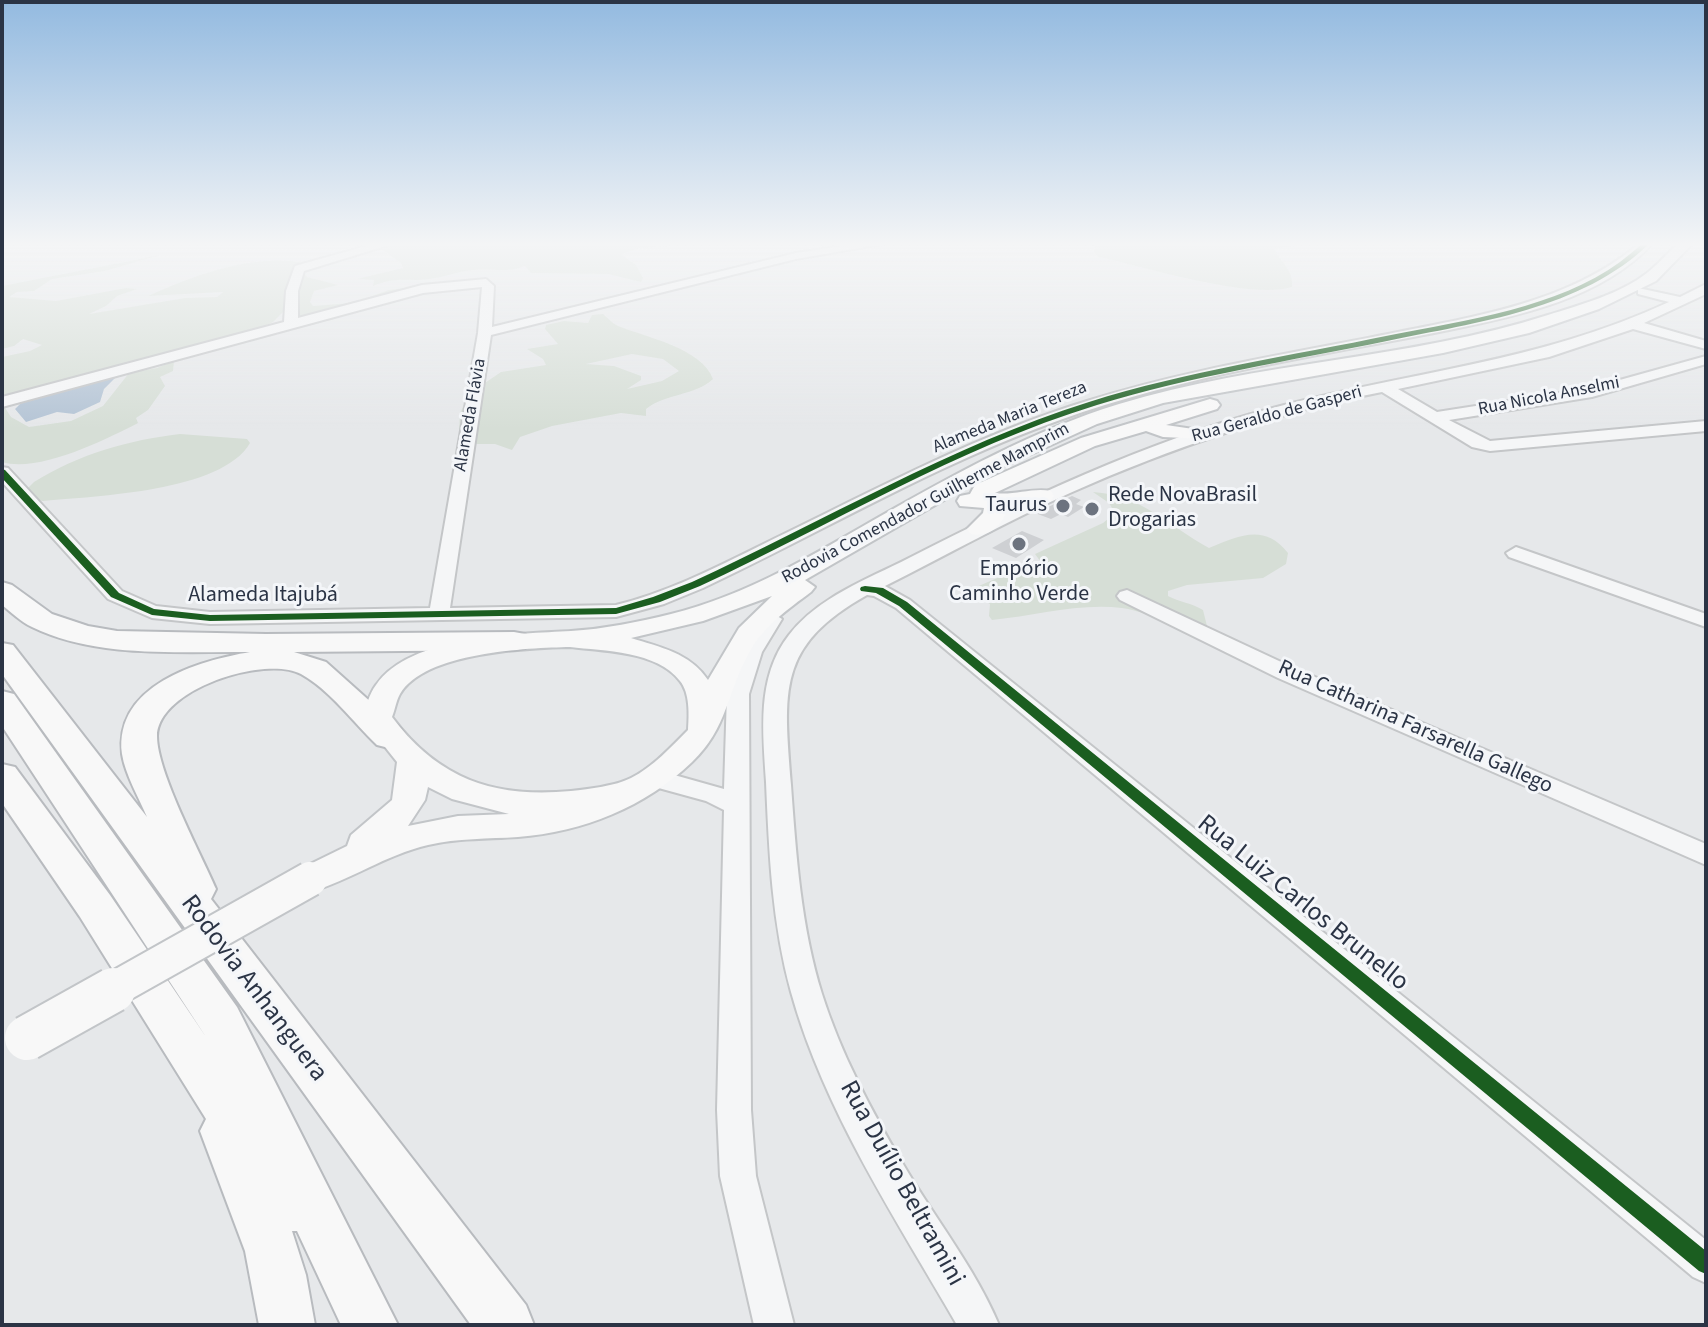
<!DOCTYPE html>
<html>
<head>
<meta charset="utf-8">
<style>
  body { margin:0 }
  #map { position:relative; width:1708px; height:1327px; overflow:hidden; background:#e6e8ea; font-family:"Source Sans 3",sans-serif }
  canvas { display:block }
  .frame { position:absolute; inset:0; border:4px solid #2b3445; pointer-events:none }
</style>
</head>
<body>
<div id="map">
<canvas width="1708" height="1327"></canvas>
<div class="frame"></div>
</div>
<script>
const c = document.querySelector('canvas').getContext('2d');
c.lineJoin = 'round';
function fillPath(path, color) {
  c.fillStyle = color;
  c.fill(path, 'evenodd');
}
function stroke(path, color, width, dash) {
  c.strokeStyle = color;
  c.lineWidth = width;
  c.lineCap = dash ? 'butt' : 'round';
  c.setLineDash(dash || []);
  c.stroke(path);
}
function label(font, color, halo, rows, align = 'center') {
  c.font = font + ' "Source Sans 3",sans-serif';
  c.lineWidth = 6;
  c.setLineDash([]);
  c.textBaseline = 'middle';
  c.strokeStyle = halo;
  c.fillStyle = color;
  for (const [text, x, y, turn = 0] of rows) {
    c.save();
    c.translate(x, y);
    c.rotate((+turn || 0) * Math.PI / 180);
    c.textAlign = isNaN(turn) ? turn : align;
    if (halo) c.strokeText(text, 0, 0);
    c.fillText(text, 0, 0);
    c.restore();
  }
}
const green = new Path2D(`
  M389 243H677L679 244C659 249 641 244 622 255L636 265 643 278 641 282 608 274 531 273 525 266C502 274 496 268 474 270 459 271 445 277 430 279 407 282 398 276 373 286L374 280 357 279 403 268 401 263 380 248Z
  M1074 243H1363L1301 245 1274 249C1280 261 1294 270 1292 287 1251 300 1145 267 1099 257L1094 253 1095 246Z
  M160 255 105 271 52 279 34 291 17 292 9 297 56 301 126 288 137 289 117 296 106 306 89 314 185 298 217 297 223 292 148 296C195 275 253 253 305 263L304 273 307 277 338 285 314 291 310 302 313 306 352 303 389 290 429 285 299 326 284 311 273 322 255 331 2 399V357L30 351 42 345 23 339 14 346 2 349V286Z
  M603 314C608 318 612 323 618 326 645 337 702 348 713 379 695 396 666 393 646 409V416L621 413 552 426 520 437 512 450 495 444H470L459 434 460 413 468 397 476 389 501 372 546 365 543 359 527 349 558 344 545 329 546 325 564 321 588 323 592 315ZM632 354 663 359 679 371 662 381 627 389 641 380V376L614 366 586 364Z
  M174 361 173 371 160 377 165 386 148 410 136 418 138 423C105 440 39 473 2 462V403L11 417 29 427 71 421 103 406 129 373 157 368Z
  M180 434 247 439 250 443C222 492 95 496 43 501L28 498 27 489 34 482C79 454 129 440 180 434Z
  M1093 492C1142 495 1169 526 1209 548 1239 536 1264 523 1288 553L1286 564 1263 578 1187 585 1168 591V596C1179 602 1192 603 1203 610L1207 626 1218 639 1215 644C1183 637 1155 612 1122 608 1077 603 1036 616 992 620L989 616 990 604 967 591 1002 576 1049 573 1035 554 1103 523 1115 513 1109 503Z`);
const water = new Path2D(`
  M116 377 104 389 100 402 74 414 57 412 26 422 15 409 22 402Z`);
const building = new Path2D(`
  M1072 496 1081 500 1076 504 1084 507 1068 517 1061 514 1051 519 1035 513Z
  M1022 531 1044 540 1016 558 992 548Z`);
const minor = new Path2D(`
  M377 243H395L304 271 298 291V318L422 285 486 279 494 286 492 327 796 253 861 243H888L796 259 491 335 450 608 616 605C677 590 732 559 788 532 886 484 983 433 1087 401 1185 370 1287 354 1388 334 1477 316 1569 303 1640 243H1653C1603 298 1519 316 1449 330 1319 356 1185 375 1060 420 936 464 822 532 703 588L664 604 616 617 210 624 152 618 108 599 2 482V467L8 468 122 591 156 606 210 612 430 608 478 333 482 287 423 293 2 407V397L284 322 286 291 295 266Z
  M1706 284V294L1644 323 1706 341V349L1633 329 1549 357 1398 389 1437 412 1591 388 1706 356V364L1592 397 1449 420 1490 441 1706 421V431L1490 451 1472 447 1382 392C1274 413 1171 448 1070 493 1007 521 947 555 885 586L910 600 1706 1240V1283L1693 1277 896 608 874 596 867 595C776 646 784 691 791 785 796 855 801 927 822 994 841 1054 871 1110 903 1164 934 1217 975 1268 999 1325H957C896 1219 824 1111 791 992 772 923 769 853 766 782 763 732 756 677 789 635 818 597 868 579 909 558 1025 499 1143 443 1269 409 1406 372 1538 363 1669 302L1638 294V288L1680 297Z
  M1516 547 1706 614V627L1509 557 1506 553Z
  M1127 590 1294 668 1706 844V865L1278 678 1120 600 1117 596 1120 592Z
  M772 613 782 619 762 652 749 694 751 1110 756 1176 794 1325H754L720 1176 717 1110 724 810 706 801 644 784 641 778 644 772 653 769 724 789 727 694 740 652 765 615Z`);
const major = new Path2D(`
  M1678 243H1693L1656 281 1599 309 1529 333 1443 353 1163 403 1097 424 996 470 805 580 815 587 811 592C788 609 764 626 750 651 727 691 728 728 692 762 645 807 583 832 518 837 488 839 458 838 428 845 385 855 351 880 310 892L298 888 292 879 298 870 347 846 351 835 392 800 397 762 362 718C366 707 369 694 376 685 410 635 518 634 571 631 604 629 639 622 671 614 747 595 811 556 879 517 955 474 1034 430 1119 404 1259 361 1408 360 1548 315 1580 305 1620 294 1647 273 1658 264 1668 253 1678 243ZM772 596 739 628 708 680C690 653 660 647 631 638L703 621ZM570 647C604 651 657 651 680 681 690 693 689 715 688 730 672 746 653 767 631 778 615 786 590 789 571 791 495 798 439 780 392 717 395 710 396 701 400 694 425 652 527 648 570 647ZM428 787 452 799 509 814 458 816 408 826 425 800Z
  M1210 399 1217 401 1220 405 1217 409 1166 425 1207 431 1210 435 1207 439 1163 437 1146 431 1095 446 995 493C1013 496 1033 487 1051 491L1054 496 1051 501 1007 508C1004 525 988 538 971 534L967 529 983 513 984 508 960 506 957 501 960 496 970 494 975 485 1081 438Z`);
const highway = new Path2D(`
  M2 582 12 585 52 614 88 626 117 631 266 634 514 632 525 634 530 641 525 648 514 650 294 652 326 662 401 729 406 737 401 745 389 748 377 745C353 722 330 690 301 674 265 655 158 689 157 736 157 772 200 852 216 889L211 899 526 1305 534 1325H471L2 674V643L13 645 147 817C139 798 125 774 122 754 114 685 198 661 250 652 179 651 98 659 32 627 21 622 11 612 2 605Z
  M2 691 14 694 237 1007 398 1325H341L297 1231H292L306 1275 315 1325H259L245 1251 200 1131 206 1119 80 917 2 803V764L15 767 110 895 206 1037 2 726Z`);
const majorBridgeFar1 = new Path2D(`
  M109 992 310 879`);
const majorBridge = new Path2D(`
  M27 1038 113 990`);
const cycleway = new Path2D(`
  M1643 243H1650C1581 310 1477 322 1387 341 1290 361 1191 376 1097 405 957 448 831 525 700 586L660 602 616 614 210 621 152 615 111 597 2 478V469L5 470 119 593 154 609 210 615 616 608 653 597 692 582C824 521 950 446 1089 402 1187 371 1290 356 1391 335 1466 320 1557 308 1620 262 1628 256 1636 249 1643 243Z
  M865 586 883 588 907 602 1706 1251V1274L1699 1271 899 606 876 593 861 591 860 589 861 587Z`);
const markers = [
  [1063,506,8,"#6c737f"],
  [1092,509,8,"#6c737f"],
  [1019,544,8,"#6c737f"]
];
const farStreetnames = [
  ["Rua Nicola Anselmi",1549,397,-11],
  ["Alameda Flávia",471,415,-80],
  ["Rua Geraldo de Gasperi",1277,415,-15],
  ["Alameda Maria Tereza",1010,418,-22],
  ["Rodovia Comendador Guilherme Mamprim",926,504,-28]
];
const poiNames = [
  ["Rede NovaBrasil",1108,496],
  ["Drogarias",1108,521],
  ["Taurus",1047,506,"right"],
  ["Empório",1019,570,"center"],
  ["Caminho Verde",1019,595,"center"]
];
const streetNames = [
  ["Alameda Itajubá",263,596],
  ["Rua Catharina Farsarella Gallego",1415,728,24]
];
const nearStreetnames = [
  ["Rua Luiz Carlos Brunello",1302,904,39],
  ["Rodovia Anhanguera",253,989,53],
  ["Rua Duílio Beltramini",901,1184,61]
];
fillPath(green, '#d6ded6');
fillPath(water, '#b4c4d5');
fillPath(building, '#ced0d3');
stroke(minor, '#c4c6c8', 4);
stroke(major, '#c2c5c8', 4);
stroke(highway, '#b8bbbf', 4);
fillPath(minor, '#f5f6f7');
fillPath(major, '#f8f8f8');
fillPath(highway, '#f8f8f8');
stroke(majorBridgeFar1, '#c2c5c8', 38, []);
stroke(majorBridge, '#c2c5c8', 48, []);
stroke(majorBridgeFar1, '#f8f8f8', 34);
stroke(majorBridge, '#f8f8f8', 44);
fillPath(cycleway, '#1b5e20');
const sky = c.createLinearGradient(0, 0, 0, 429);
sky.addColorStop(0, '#93bae0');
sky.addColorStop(0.57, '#f4f5f6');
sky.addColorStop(1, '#f4f5f600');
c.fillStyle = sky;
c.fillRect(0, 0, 1708, 429);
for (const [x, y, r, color] of markers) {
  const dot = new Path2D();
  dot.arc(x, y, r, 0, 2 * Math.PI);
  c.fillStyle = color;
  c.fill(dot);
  stroke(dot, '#f4f6f9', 3);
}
label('18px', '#2b3445', '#f4f6f9', farStreetnames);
label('22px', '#2b3445', '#f4f6f9', poiNames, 'left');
label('22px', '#2b3445', '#f4f6f9', streetNames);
label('26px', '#2b3445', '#f4f6f9', nearStreetnames);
</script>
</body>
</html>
